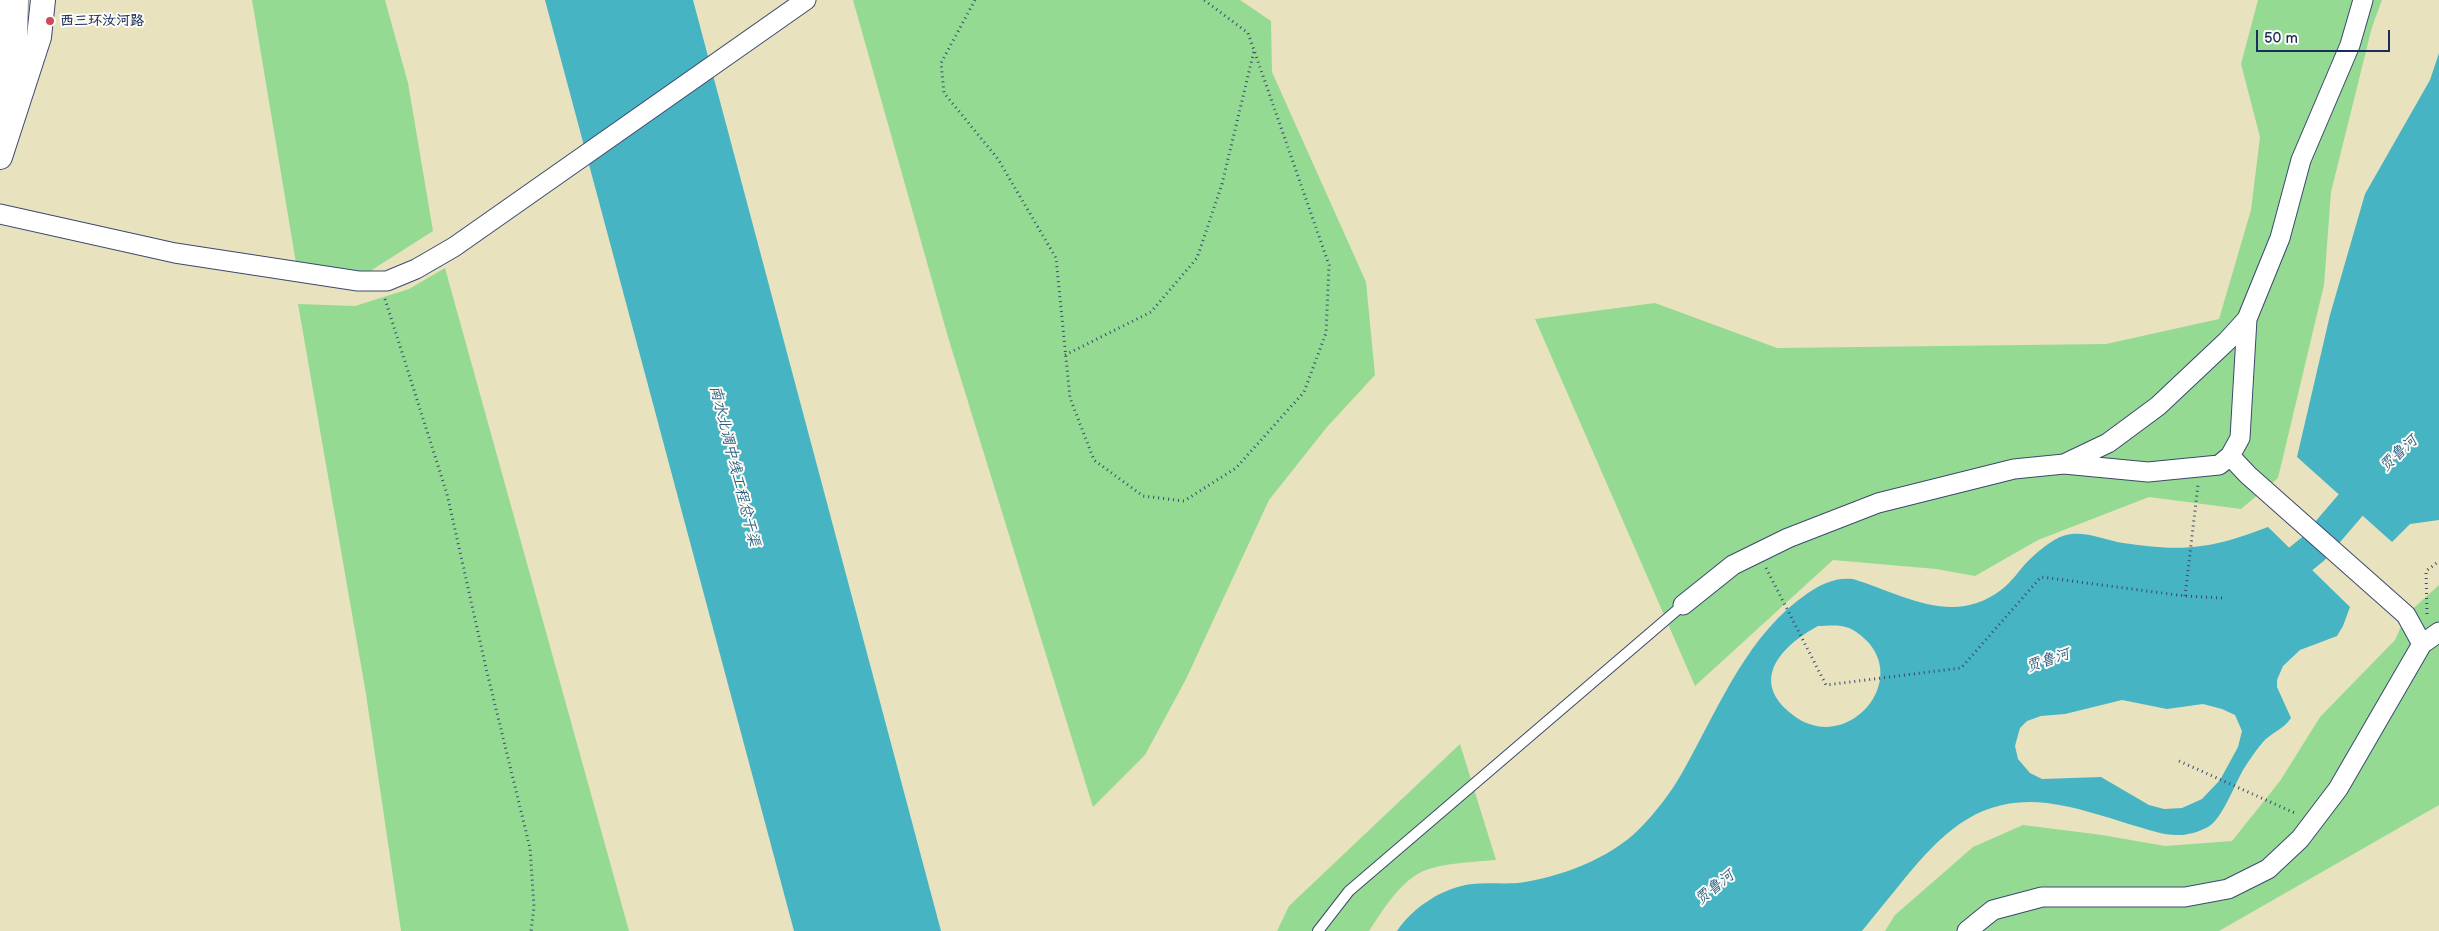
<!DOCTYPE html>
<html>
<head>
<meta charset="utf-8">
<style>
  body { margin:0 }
  #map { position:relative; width:2439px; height:931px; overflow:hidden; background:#e9e2bf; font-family:"Balsamiq Sans",sans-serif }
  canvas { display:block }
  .scale { position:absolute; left:2256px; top:30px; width:134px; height:22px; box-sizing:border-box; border:2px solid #1b2f5e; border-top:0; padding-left:6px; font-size:15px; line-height:18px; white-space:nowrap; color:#1b2f5e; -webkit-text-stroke:4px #fdfcf7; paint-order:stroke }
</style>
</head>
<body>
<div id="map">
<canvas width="2439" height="931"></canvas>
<div class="scale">50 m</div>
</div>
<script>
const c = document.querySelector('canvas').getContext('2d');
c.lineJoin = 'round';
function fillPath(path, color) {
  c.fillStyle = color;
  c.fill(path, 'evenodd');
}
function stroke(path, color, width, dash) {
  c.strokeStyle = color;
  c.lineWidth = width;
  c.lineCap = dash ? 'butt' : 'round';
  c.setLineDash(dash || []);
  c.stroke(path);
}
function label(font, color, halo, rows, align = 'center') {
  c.font = font + ' "Balsamiq Sans","LXGW WenKai TC",sans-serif';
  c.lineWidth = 4;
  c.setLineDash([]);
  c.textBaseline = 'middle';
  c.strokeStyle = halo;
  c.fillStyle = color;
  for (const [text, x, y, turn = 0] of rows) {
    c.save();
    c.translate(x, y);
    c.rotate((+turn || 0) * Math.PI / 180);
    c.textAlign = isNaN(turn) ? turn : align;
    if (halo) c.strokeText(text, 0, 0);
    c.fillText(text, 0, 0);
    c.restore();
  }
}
const green = new Path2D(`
  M252 0H385L408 83 433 231 364 275 296 263Z
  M853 0H1240L1271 21 1272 72 1366 282 1375 375 1327 427 1269 500 1186 679 1145 755 1093 807 948 337Z
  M2258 0H2382L2372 27 2331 192 2324 285 2278 478 2241 509 2149 497 2038 540 1975 576 1936 569 1833 560 1695 686 1535 319 1655 303 1777 348 2106 344 2219 319 2251 210 2260 137 2241 64Z
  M445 268 629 931H401L366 694 298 304 355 306 409 289Z
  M2439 585V805L2219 931H1885L1895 915 1973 847 2023 825 2102 835 2165 846 2232 841 2280 781 2320 717 2395 640 2406 615Z
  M1460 744 1496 860C1475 862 1433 863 1416 875 1396 888 1382 911 1369 931H1277L1289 906Z`);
const water = new Path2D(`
  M545 0H693L941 931H794Z
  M2439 53V520L2410 524 2392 542 2297 457 2330 315 2365 194 2430 80Z
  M2268 527 2350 607 2343 626 2337 636 2300 650 2283 666 2277 680V687L2291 718C2284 729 2271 733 2263 742 2255 751 2249 761 2243 770 2234 786 2222 819 2208 827 2179 842 2160 833 2132 825 2104 816 2076 807 2047 803 1981 795 1944 831 1905 878 1891 896 1876 913 1862 931H1397C1413 907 1444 887 1472 884 1490 882 1508 885 1525 882 1567 875 1617 855 1645 823 1661 806 1676 785 1687 764 1721 703 1748 634 1808 593 1821 584 1836 577 1853 579 1902 594 1953 627 2001 590 2012 582 2020 569 2029 560 2041 549 2055 536 2071 534 2088 532 2106 540 2123 543 2184 552 2211 549 2268 527ZM1818 626C1825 626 1833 625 1841 626 1851 627 1860 634 1867 641 1909 685 1844 755 1793 715 1748 681 1781 646 1818 626ZM2122 700 2167 709 2203 704 2222 709 2235 715 2242 731 2238 747 2220 780 2202 799 2182 808 2164 809 2149 805 2101 777 2042 779 2030 773 2018 759 2015 746 2018 735 2020 728 2027 721 2041 716 2065 714Z`);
const river = new Path2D(`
  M2266 587 2313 549 2391 458 2439 418`);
const path = new Path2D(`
  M975 0 941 63 944 93 998 159 1056 258 1070 398 1094 460 1143 496 1184 501 1236 468 1304 392 1326 333 1329 265 1248 33 1204 0
  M385 299 447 494 486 668 530 848 534 907 531 931
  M1065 355 1151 312 1197 258 1222 184 1254 51
  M1766 568 1826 685 1961 668 2041 577 2185 596 2223 598
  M2185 596 2198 485
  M2427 614 2426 571 2439 561
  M2179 761 2297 814`);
const service = new Path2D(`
  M1318 931 1349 891 1683 605`);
const minor = new Path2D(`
  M0 214 175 253 358 281H387L416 269 454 247 806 0
  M2230 456 2248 475 2406 615 2422 644
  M2064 464 2148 472 2219 465 2230 456 2240 438 2247 319 2280 238 2301 160 2350 45 2363 0
  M1683 605 1733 565 1788 538 1878 503 2014 469 2064 464 2108 443 2158 406 2227 341 2247 319
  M1967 931 1993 910 2042 897H2185L2228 889 2268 869 2300 839 2338 789 2422 644 2439 632`);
const tertiary = new Path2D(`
  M0 157 39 37 43 0`);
const trunk = new Path2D(`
  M0 112 13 46 14 0`);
const markers = [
  [50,21,5,"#d1495b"]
];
const poiNames = [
  ["西三环汝河路",60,21]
];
const waterNames = [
  ["贾鲁河",2399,454,-43],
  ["南水北调中线工程总干渠",734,466,76],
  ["贾鲁河",2048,661,-18],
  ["贾鲁河",1715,888,-39]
];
fillPath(green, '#95da92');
fillPath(water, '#47b4c4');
stroke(river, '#47b4c4', 32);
stroke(service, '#3a4a6d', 12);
stroke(minor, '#3a4a6d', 21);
stroke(tertiary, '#3a4a6d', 26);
stroke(trunk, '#3a4a6d', 29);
stroke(path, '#3a4a6d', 3, [1, 4]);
stroke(service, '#fff', 10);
stroke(minor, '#fff', 19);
stroke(tertiary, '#fff', 24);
stroke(trunk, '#fff', 28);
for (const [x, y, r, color] of markers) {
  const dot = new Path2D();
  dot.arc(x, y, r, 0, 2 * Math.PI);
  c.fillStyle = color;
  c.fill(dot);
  stroke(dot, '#fdfcf7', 2);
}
label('bold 14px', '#1b2f5e', '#fdfcf7', poiNames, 'left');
label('italic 15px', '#2a5e82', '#fdfcf7', waterNames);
</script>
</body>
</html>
